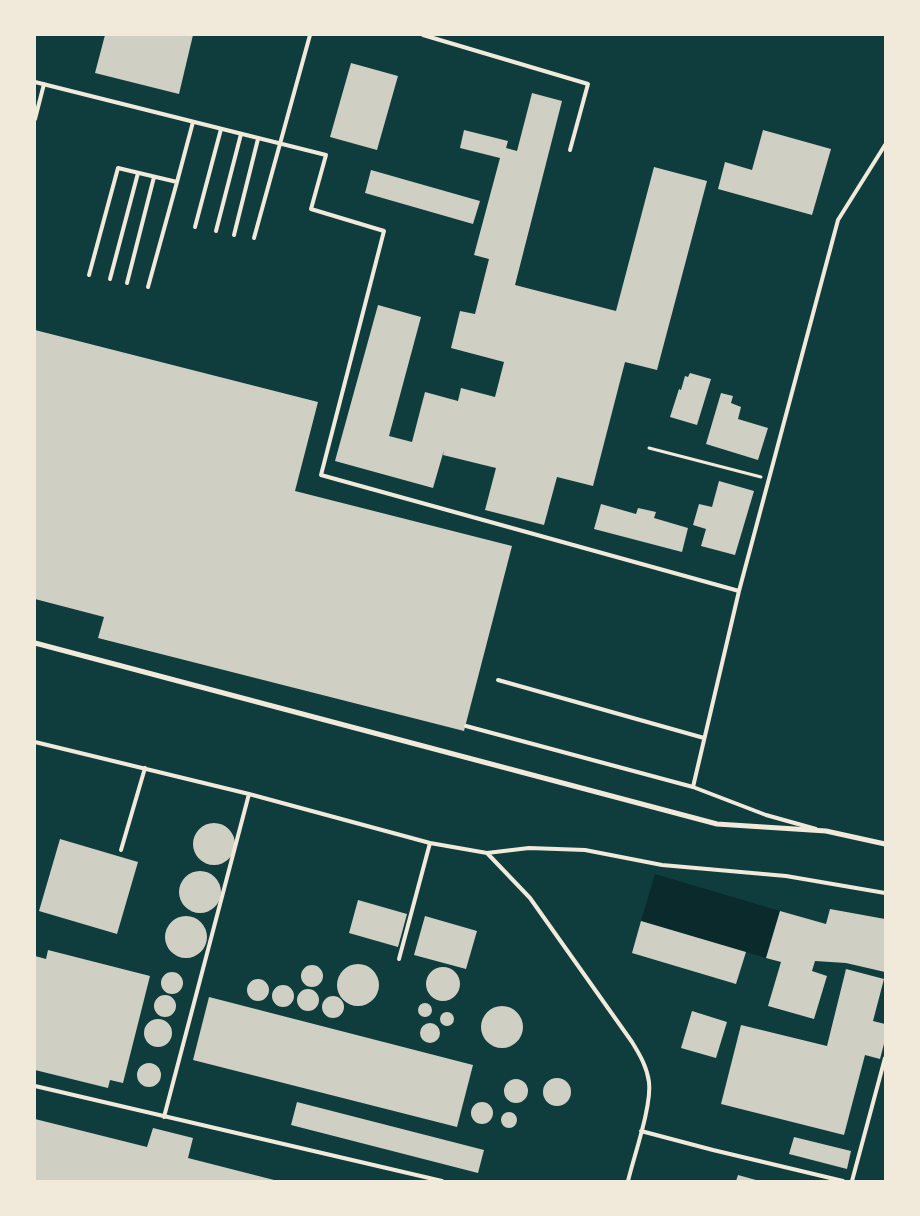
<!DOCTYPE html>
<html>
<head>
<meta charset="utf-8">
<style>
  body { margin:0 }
  #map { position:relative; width:920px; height:1216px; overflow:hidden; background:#0f3d3e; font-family:Jost,sans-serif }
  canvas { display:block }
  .frame { position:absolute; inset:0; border:36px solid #f1e9da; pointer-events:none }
</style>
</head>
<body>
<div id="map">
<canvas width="920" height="1216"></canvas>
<div class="frame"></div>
</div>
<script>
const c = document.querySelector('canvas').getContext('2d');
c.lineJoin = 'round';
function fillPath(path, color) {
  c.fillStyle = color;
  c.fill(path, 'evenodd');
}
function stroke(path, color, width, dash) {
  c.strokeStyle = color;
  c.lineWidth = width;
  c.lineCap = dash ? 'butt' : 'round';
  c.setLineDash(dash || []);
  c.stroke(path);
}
const water = new Path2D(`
  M655 874 780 911 766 958 641 921Z`);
const building = new Path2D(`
  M105 35H193L179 94 95 73Z
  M351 63 398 76 377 150 330 137Z
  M532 93 562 101 515 285 616 311 654 167 707 181 657 370 625 362 593 486 557 477 544 525 485 510 496 468 443 455 444 450 433 488 335 461 378 305 421 317 389 436 412 442 425 392 458 401 461 388 495 397 504 362 451 348 460 311 475 314 489 259 474 255 500 158 460 148 464 130 508 141 506 148 517 151Z
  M763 130 831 149 812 215 718 189 725 162 752 170Z
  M371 170 480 201 473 224 365 193Z
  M35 330 318 402 295 491 512 546 464 731 98 638 104 617 35 599Z
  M690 373 711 379 697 425 670 417 679 389 681 390 685 376 688 377Z
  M721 393 733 396 731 403 741 407 738 419 768 428 758 460 706 444Z
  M719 481 754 491 735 555 701 546 706 529 693 525 699 504 712 507Z
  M601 504 636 514 638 508 656 512 654 518 688 528 682 552 594 529Z
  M193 844a21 21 0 1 1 42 0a21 21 0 1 1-42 0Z
  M60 839 138 862 117 934 39 911Z
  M179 892a21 21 0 1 1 42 0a21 21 0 1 1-42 0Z
  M358 900 407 914 398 947 349 933Z
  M830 909 885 919V972L846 963 815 961 812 971 827 976 814 1019 768 1006 781 962 766 958 780 911 826 924Z
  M425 916 477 931 466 969 414 955Z
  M165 937a21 21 0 1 1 42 0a21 21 0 1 1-42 0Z
  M641 921 746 952 736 984 632 953Z
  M48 950 150 976 123 1083 110 1080 108 1088 35 1070V956L46 959Z
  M337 985a21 21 0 1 1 42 0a21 21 0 1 1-42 0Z
  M301 976a11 11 0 1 1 22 0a11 11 0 1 1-22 0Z
  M426 984a17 17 0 1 1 34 0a17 17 0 1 1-34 0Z
  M846 969 884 979 873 1021 885 1024V1040L880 1059 865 1055 844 1135 721 1104 741 1025 827 1046Z
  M161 983a11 11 0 1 1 22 0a11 11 0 1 1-22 0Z
  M247 990a11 11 0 1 1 22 0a11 11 0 1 1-22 0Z
  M272 996a11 11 0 1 1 22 0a11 11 0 1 1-22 0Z
  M297 1000a11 11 0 1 1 22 0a11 11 0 1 1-22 0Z
  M154 1006a11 11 0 1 1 22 0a11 11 0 1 1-22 0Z
  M322 1007a11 11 0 1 1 22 0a11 11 0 1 1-22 0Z
  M209 997 473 1065 457 1127 193 1060Z
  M418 1010a7 7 0 1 1 14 0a7 7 0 1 1-14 0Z
  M481 1027a21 21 0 1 1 42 0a21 21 0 1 1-42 0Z
  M692 1011 727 1022 716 1058 681 1048Z
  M440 1019a7 7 0 1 1 14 0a7 7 0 1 1-14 0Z
  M144 1033a14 14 0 1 1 28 0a14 14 0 1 1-28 0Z
  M420 1033a10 10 0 1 1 20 0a10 10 0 1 1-20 0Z
  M137 1075a12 12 0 1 1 24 0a12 12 0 1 1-24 0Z
  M543 1092a14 14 0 1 1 28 0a14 14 0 1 1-28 0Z
  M504 1091a12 12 0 1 1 24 0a12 12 0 1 1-24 0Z
  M471 1113a11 11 0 1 1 22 0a11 11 0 1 1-22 0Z
  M297 1102 484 1150 478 1173 291 1125Z
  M501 1120a8 8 0 1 1 16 0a8 8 0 1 1-16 0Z
  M35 1119 147 1147 153 1128 193 1138 188 1158 278 1181H35Z
  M794 1137 851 1151 847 1169 789 1154Z
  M738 1175 756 1180V1181H736Z`);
const path = new Path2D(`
  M649 448 761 477`);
const service = new Path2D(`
  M423 35 588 84 570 150
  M35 82 326 155 311 209 384 231 321 475 739 591
  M35 119 44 84
  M195 227 221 129
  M216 231 241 134
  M234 235 258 139
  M254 238 310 35
  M89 275 118 168 177 182 193 122
  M110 279 138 173
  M127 283 154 177
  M148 287 177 182
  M498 680 704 738
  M466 726 693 787
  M35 742 249 794 430 843 487 853 529 848 585 850 662 865 786 876 885 893
  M816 829 766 815 693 787 739 591 838 220 885 145
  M121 850 145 768
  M487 853 530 898 632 1042C640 1055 647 1067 649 1082 652 1105 634 1156 628 1181
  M399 959 430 843
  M35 1086 442 1181
  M164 1117 249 794
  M641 1131 713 1150 843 1181
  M852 1181 885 1058`);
const minor = new Path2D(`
  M35 643 717 824 826 831 885 844`);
fillPath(water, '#0a2a2b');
fillPath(building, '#cfcfc3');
stroke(path, '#f1e9da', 3);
stroke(service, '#f1e9da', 4);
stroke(minor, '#f1e9da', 5);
</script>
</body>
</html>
